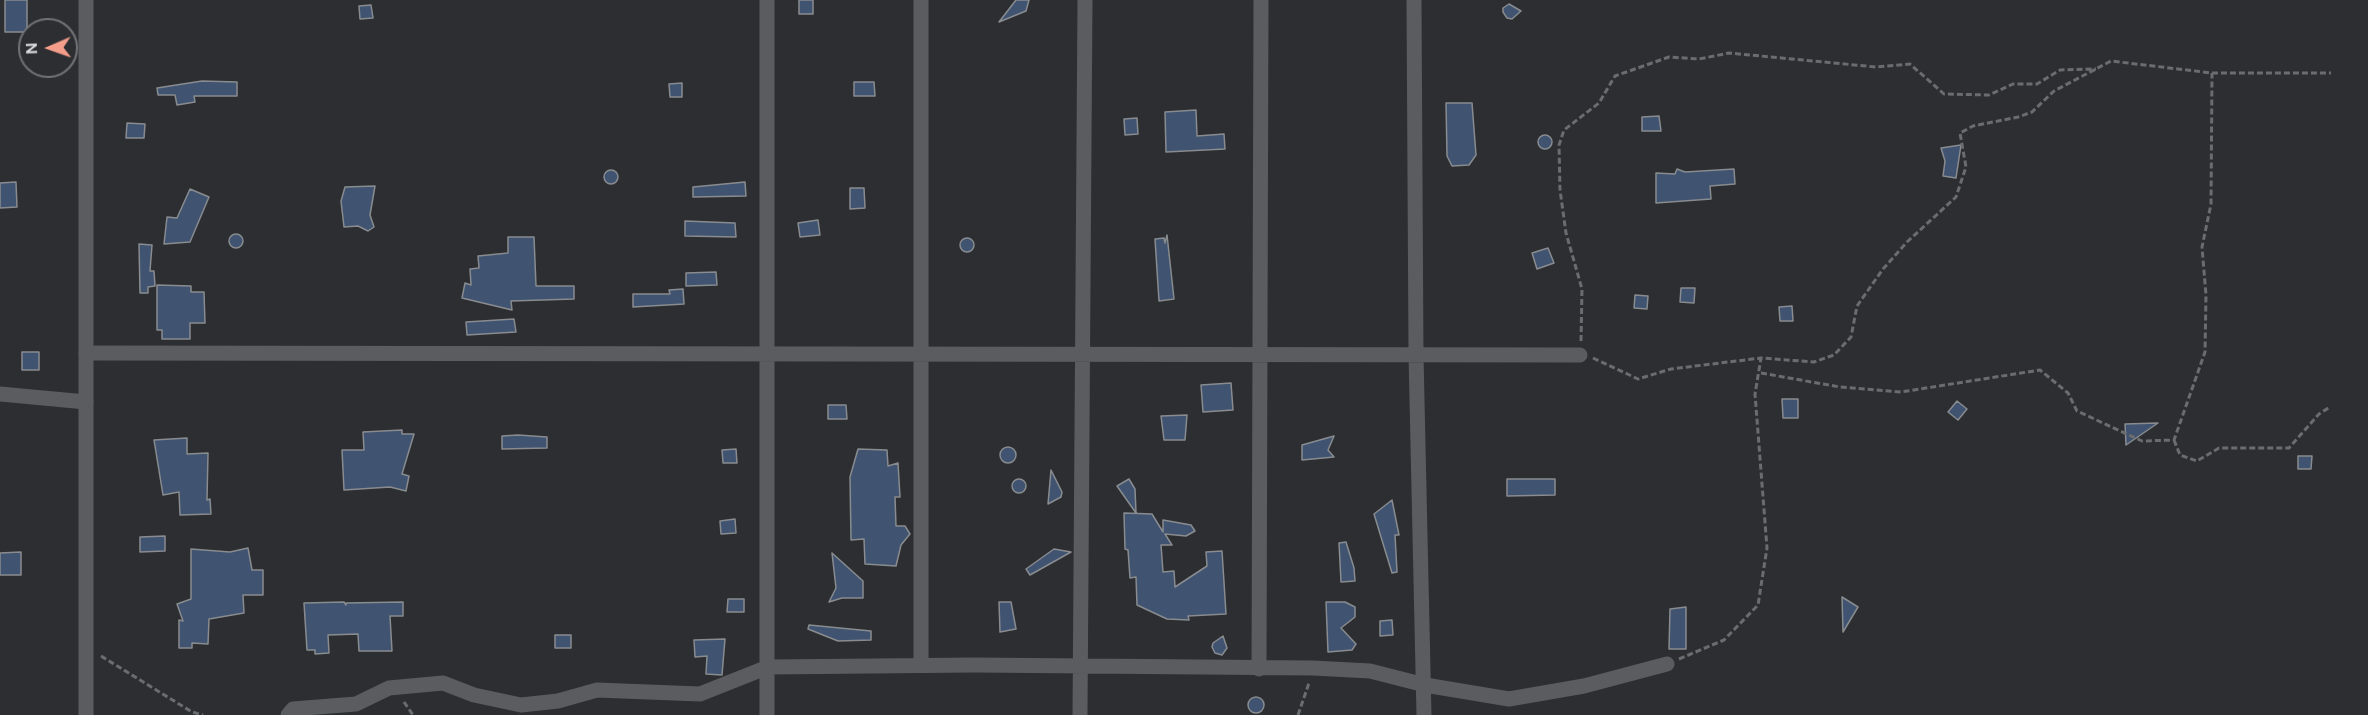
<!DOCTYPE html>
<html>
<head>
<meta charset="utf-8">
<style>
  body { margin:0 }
  #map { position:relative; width:2368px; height:715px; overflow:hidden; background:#2c2e31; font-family:"DM Sans",sans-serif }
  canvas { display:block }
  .north { position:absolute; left:18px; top:18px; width:60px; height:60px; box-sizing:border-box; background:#2c2e31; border:2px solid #727376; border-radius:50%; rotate:268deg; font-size:16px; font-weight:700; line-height:24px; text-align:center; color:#dadbdd }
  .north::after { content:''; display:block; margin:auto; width:21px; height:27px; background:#f49d8b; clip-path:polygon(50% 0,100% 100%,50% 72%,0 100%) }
</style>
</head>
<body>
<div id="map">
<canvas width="2368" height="715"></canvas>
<div class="north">N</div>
</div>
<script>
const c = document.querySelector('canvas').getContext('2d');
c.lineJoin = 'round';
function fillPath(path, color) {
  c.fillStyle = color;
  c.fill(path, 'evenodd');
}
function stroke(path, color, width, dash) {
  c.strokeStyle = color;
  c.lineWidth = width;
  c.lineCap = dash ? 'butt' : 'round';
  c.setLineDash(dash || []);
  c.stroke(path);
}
const building = new Path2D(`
  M5 0H27V32H5Z
  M799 0H813V14H799Z
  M1016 0H1029L1026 11 999 22Z
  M1509 4 1521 11 1512 19 1507 18 1503 12V8Z
  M371 5 373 18 360 19 359 6Z
  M202 81 237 82V96H194L195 102 177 105 175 95H158L157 88Z
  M854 82H874L875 96H854Z
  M682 83V97H670L669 84Z
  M1446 103H1472L1476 155 1469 165 1452 166 1447 156Z
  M1196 110 1197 136 1224 134 1225 149 1166 152 1165 112Z
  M1659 116 1661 131H1642V117Z
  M1137 118 1138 134 1125 135 1124 119Z
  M127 123 145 124 144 138H126Z
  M1538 142a7 7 0 1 1 14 0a7 7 0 1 1-14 0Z
  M1961 145 1956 178 1943 176 1945 161 1941 148Z
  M1677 169 1685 172 1734 169 1735 184 1710 186 1711 199 1656 203V173L1675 174Z
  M604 177a7 7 0 1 1 14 0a7 7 0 1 1-14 0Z
  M16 182 17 207 0 208V183Z
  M745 182 746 196 693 197V187Z
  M375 186 370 215 374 227 368 231 358 226 344 227 341 201 345 187Z
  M850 188H864L865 208 850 209Z
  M190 189 209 197 190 242 164 244 167 217 177 218Z
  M818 220 820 235 800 237 798 223Z
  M685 221 735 223 736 237 685 236Z
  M229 241a7 7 0 1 1 14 0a7 7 0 1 1-14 0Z
  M1167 235 1174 299 1159 301 1155 239 1164 238 1165 243Z
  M508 237H534L536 286H574V299L511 301 512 310 462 298 465 283 471 285 470 269 479 268 478 256 508 253Z
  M960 245a7 7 0 1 1 14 0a7 7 0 1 1-14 0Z
  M139 244 152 245 150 271H154L155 286 148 287V293H140Z
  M1548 248 1554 263 1537 269 1532 253Z
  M716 272 717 285 686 286V273Z
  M157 285 191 286V292H204L205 323H190V339H162V330H157Z
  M1681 288H1695L1694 303 1680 302Z
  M683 289 684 304 633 307V294H670L669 290Z
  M1635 295 1648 296 1647 309 1634 308Z
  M1792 306 1793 321H1780L1779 307Z
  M514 319 516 332 467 335 466 322Z
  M22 352H39V370H22Z
  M1231 383 1233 410 1203 412 1201 385Z
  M1782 399H1798V418H1783Z
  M1957 401 1967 409 1958 420 1948 412Z
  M828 405H846L847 419H828Z
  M1187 415 1185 440H1164L1161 416Z
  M2158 423 2126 445 2125 424Z
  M402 430V434H414L402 474 409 476 406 491 390 487 344 490 342 450H364L363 432Z
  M518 435 547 437V448L502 449V436Z
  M1334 436 1328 450 1334 457 1302 460V445Z
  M187 438V454L208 453 207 500 210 499 211 514 180 515 179 492 163 495 154 440Z
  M1000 455a8 8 0 1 1 16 0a8 8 0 1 1-16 0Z
  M736 449 737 463H723L722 450Z
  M858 449 887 450 888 466 898 463 900 497H895L896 526H905L910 534 901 545 896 566 865 564 864 539 851 540 850 477Z
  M2298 456H2312L2311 469H2298Z
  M1051 470 1062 492 1061 497 1048 504Z
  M1129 479 1135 489 1136 513 1117 486Z
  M1507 479H1555V495L1507 496Z
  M1012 486a7 7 0 1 1 14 0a7 7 0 1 1-14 0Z
  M1392 500 1399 535H1395L1397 572 1392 573 1374 514Z
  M1124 513 1152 514 1163 532V520L1191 525 1195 531 1186 536 1165 534 1172 545H1161L1163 572 1174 571 1175 587 1207 566 1206 552 1222 551 1226 614 1188 616 1189 620 1167 619 1137 605 1136 577 1130 578 1128 550 1125 549Z
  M735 519 736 533 721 534 720 521Z
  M165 536V551L140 552V537Z
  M1346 542 1354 568 1355 581 1341 582 1339 543Z
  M248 548 252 570H263V595H243L244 613 209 619 208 644 192 643V648H179V620L183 621 177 604 191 599V549L230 552Z
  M1054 549 1071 552 1030 575 1026 569Z
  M21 552V575H0V553Z
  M832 553 863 581V598H842L829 602 836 588Z
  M1842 597 1858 607 1843 632Z
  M728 599H744V612H727Z
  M344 602 346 605V603L403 602V616H390L392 651H359L358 634 328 635 329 653 315 654V650H307L304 603Z
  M999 602H1011L1016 629 1000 632Z
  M1326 602H1345L1355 607V617L1341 628 1356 644 1352 650 1328 652Z
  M1686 607V649H1669L1670 609Z
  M1392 620 1393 635 1380 636V621Z
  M809 625 871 631V640L838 641 808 629Z
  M555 635H571V648H555Z
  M1223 636 1227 648 1222 655 1215 653 1212 647 1213 643Z
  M725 639 722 675 706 674 707 656 695 657 694 640Z
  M1248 705a8 8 0 1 1 16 0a8 8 0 1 1-16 0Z`);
const path = new Path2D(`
  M1581 341 1582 289 1566 233 1560 190 1559 145 1564 130 1599 103 1615 76 1669 57 1699 59 1729 53 1876 67 1910 64 1944 94 1989 95 2013 84H2037L2060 70 2096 69
  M1593 358 1638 379 1671 369 1761 358
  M1761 373 1840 387 1901 392 2040 370 2068 393 2077 411 2142 441 2174 440 2205 352 2206 295 2202 247 2211 204 2212 73
  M2174 440 2180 455 2197 461 2219 448H2289L2319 414 2330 407
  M101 656 192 712 203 715
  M1679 659 1724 640 1758 605 1767 548 1755 394 1761 358 1814 362 1834 355 1851 337 1857 306 1883 269 1907 242 1956 197 1966 167 1960 133 1973 126 2018 117 2032 112 2054 91 2111 61 2212 73H2331
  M404 702 413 715
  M1298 715 1309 683`);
const minor = new Path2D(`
  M767 0V715
  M921 0V665
  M1414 0 1416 355 1424 715
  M86 353 1580 355
  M0 394 86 402
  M1259 669 1261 0
  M288 715 293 709 356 704 389 688 443 683 474 695 521 705 558 701 597 690 700 694 768 667 975 665 1313 668 1370 671 1425 685 1509 699 1584 686 1667 664
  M1080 715 1085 0`);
const tertiary = new Path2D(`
  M86 715V0`);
fillPath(building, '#405371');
stroke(building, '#898c8f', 1.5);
stroke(path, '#6a6c6e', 3, [6, 3]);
stroke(minor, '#5a5c5f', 15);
stroke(tertiary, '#5a5c5f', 15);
</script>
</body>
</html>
